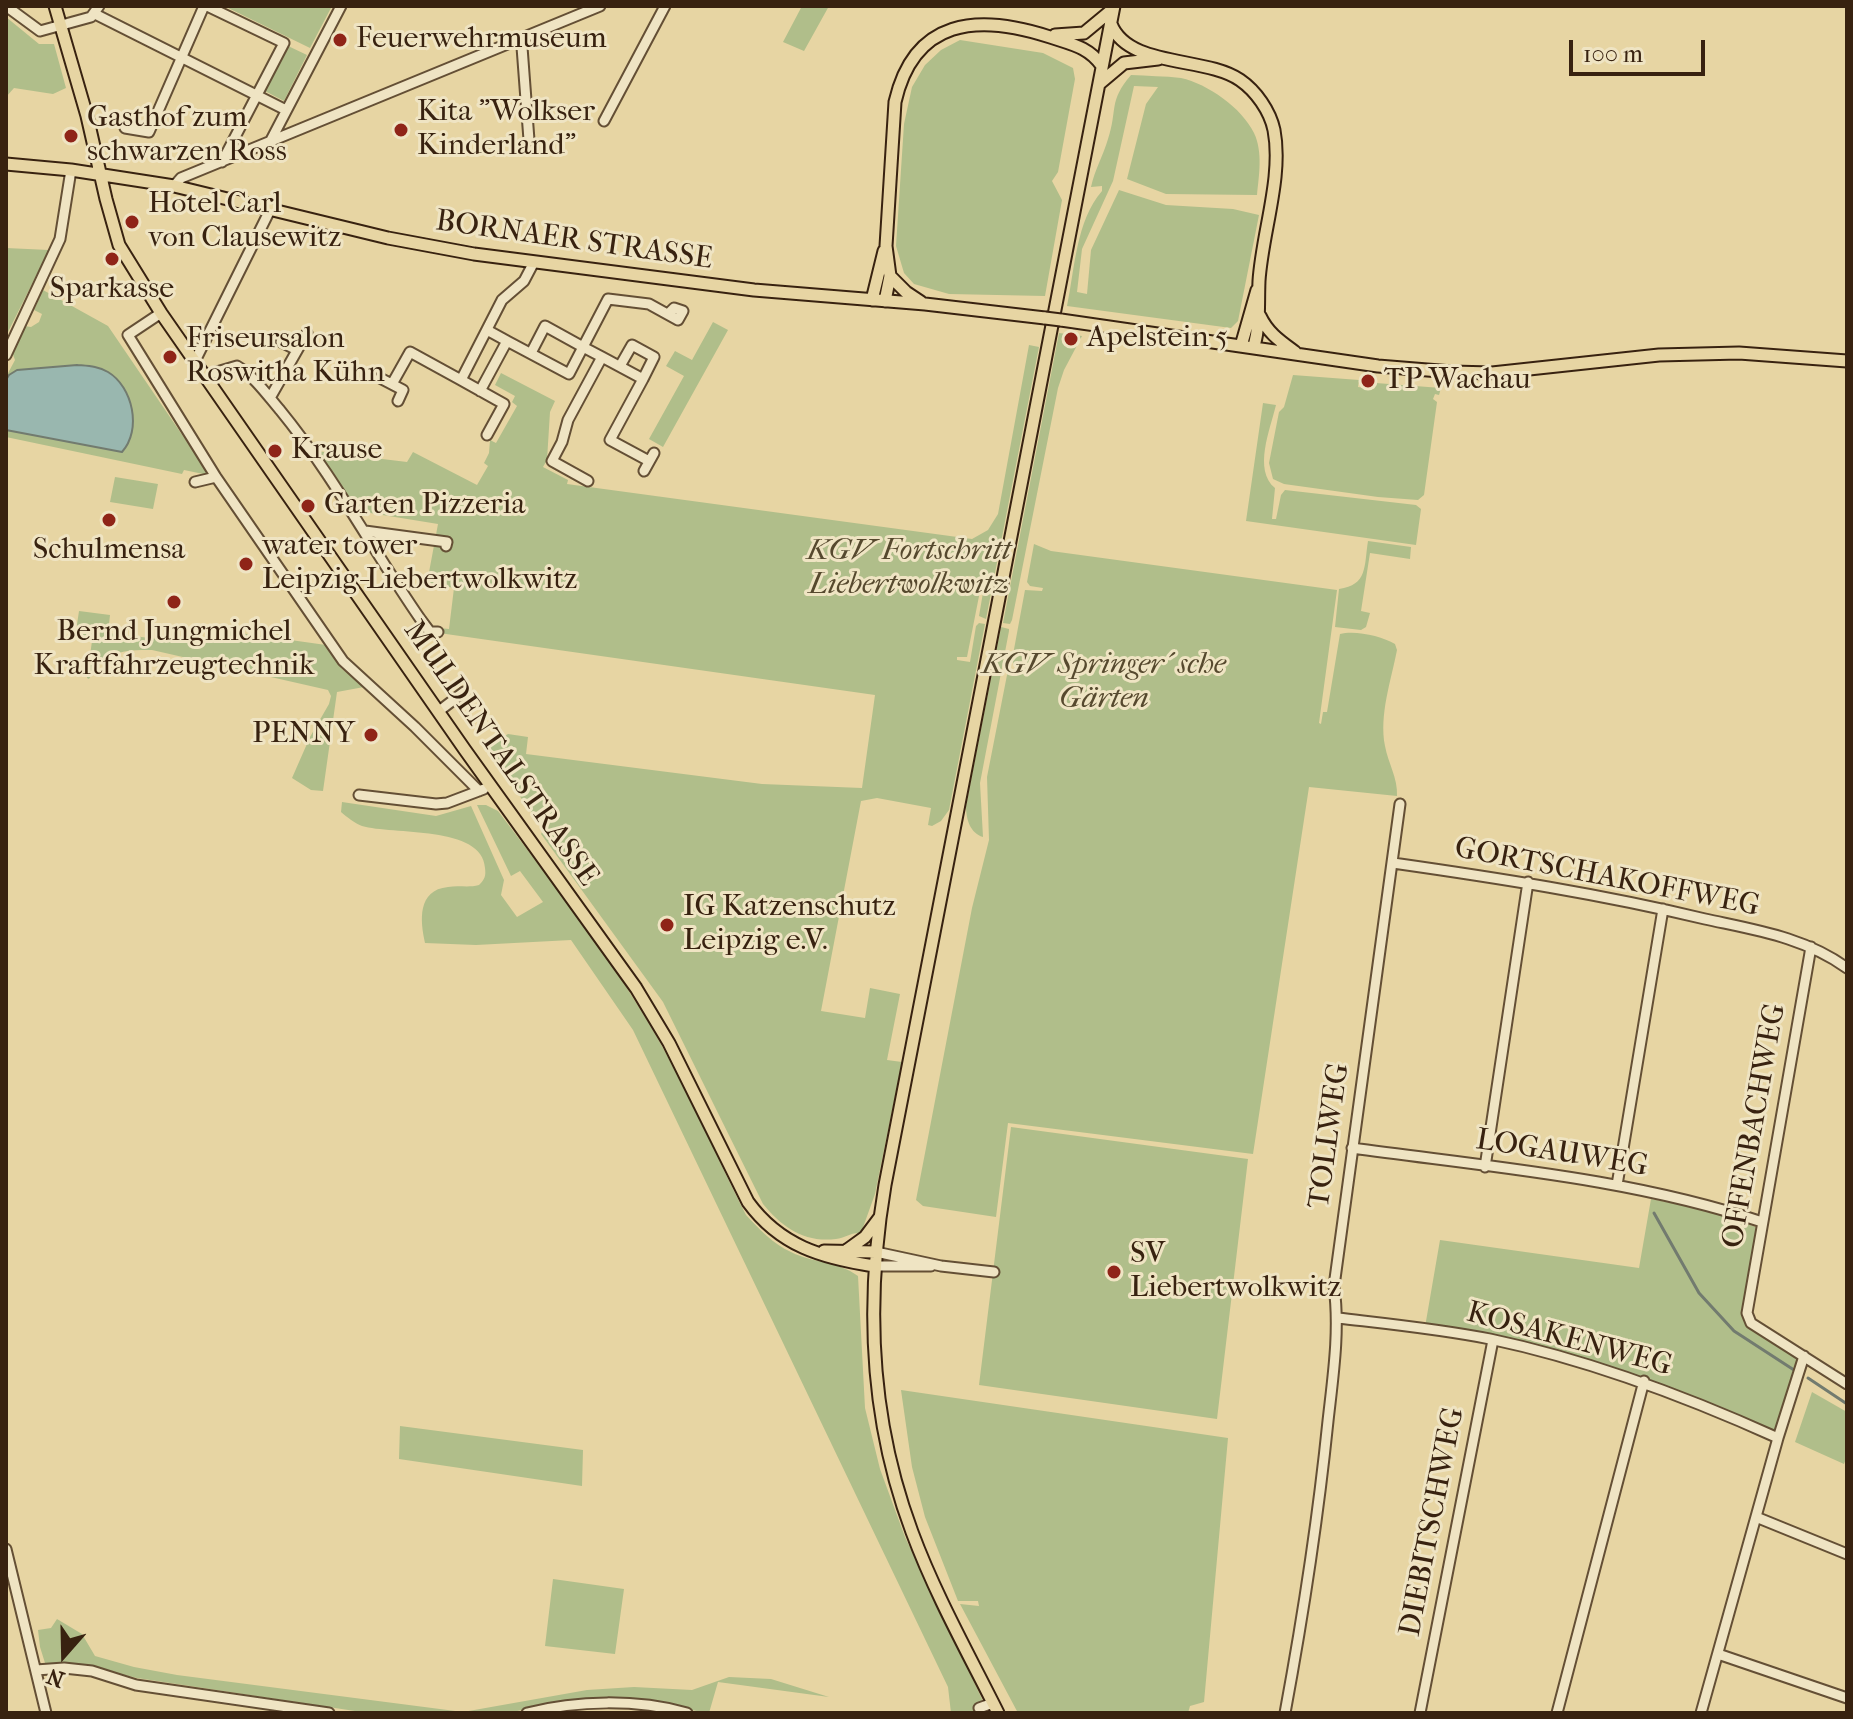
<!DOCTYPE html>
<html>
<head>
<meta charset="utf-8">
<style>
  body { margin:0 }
  #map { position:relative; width:1853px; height:1719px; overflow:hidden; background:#e7d5a3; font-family:"IM FELL French Canon",serif }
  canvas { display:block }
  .frame { position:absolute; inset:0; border:8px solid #382210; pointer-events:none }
  .north { position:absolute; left:24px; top:1615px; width:80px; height:80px; -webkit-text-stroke:6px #efe4c3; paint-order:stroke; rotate:200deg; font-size:22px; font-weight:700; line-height:32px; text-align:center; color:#382210 }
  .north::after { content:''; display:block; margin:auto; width:28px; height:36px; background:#382210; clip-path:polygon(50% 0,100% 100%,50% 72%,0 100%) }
  .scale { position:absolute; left:1569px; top:40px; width:136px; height:36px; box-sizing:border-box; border:4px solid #382210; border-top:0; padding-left:10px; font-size:24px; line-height:28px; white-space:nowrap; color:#382210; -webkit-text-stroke:6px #efe4c3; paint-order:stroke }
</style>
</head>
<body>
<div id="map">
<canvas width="1853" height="1719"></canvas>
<div class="frame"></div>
<div class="north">N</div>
<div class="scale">100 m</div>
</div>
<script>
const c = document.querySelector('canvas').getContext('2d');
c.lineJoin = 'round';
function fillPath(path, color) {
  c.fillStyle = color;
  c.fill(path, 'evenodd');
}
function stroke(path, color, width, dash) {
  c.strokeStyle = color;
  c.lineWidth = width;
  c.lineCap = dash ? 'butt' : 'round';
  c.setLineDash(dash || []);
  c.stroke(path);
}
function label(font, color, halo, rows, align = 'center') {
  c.font = font + ' "IM FELL French Canon",serif';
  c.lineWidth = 6;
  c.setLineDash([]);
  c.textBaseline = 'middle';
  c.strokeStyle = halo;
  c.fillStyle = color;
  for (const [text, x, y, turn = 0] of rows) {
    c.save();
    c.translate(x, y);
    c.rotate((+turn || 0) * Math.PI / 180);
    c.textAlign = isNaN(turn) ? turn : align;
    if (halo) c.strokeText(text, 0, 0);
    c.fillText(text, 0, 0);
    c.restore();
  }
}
const green = new Path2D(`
  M224 6H332L310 48Z
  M802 6H829L804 51 783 42Z
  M6 17 39 44H54L66 88 53 94 14 88 6 97Z
  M960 40 1043 53 1073 68 1075 79 1058 172 1052 181 1062 200 1045 296 949 294 914 284 904 273 896 246 904 124 912 87 925 65 941 50Z
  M286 45 307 55 284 101 263 90Z
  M1131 75C1147 76 1165 76 1181 78 1208 84 1242 108 1254 133 1263 152 1259 175 1257 195L1166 194 1127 179 1146 104 1158 87 1134 86 1113 181 1082 249 1077 292 1087 294 1091 250 1119 190 1166 205 1233 209 1259 215 1238 321 1231 328 1067 306C1075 268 1076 221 1102 191V186L1091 187C1095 169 1103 156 1108 139 1118 109 1108 102 1131 75Z
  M6 248 49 250 6 336Z
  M43 290 108 326 204 467 209 468 208 475 184 470 182 474 6 437V377L15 360 12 352 24 326 31 327 39 322 42 314 34 310Z
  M713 322 728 330 663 447 649 439 684 376 666 366 675 351 692 360Z
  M1059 333 1082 336 1064 370 1058 388 1012 620 1010 624 1003 623Z
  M1029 345 1039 347 986 619 979 616 985 581 969 576V580L979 583 981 586 967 657H957V660L970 662 976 626 979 623 985 624 949 810 941 821 932 826 928 825 931 808 877 798 861 801 821 1011 865 1018 870 988 900 994 887 1060 902 1062 875 1194 861 1233C851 1232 845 1238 836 1239 804 1243 782 1227 763 1204L663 1002 541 834 544 829 484 748 508 734 528 737 526 754 762 784 862 788 875 695 439 633V628L449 629 454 588 427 583 438 524 358 511 316 451 407 462 413 452 477 485 488 466 484 463 489 453 490 440 496 443 517 406 512 402 515 396 495 385 501 373 555 401 550 412 547 460 543 467 568 480 567 484 972 539 988 530 998 514Z
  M1293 375 1359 380 1358 387 1374 389 1376 383 1441 388 1439 395 1435 394 1433 399 1437 402 1424 495 1418 500 1378 497 1284 484 1273 479 1269 463 1279 412 1284 407Z
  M1263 403 1276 405C1270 430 1253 470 1275 488L1272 519H1276L1281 495 1285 490 1416 505 1421 509 1416 545 1246 521Z
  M115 477 158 484 153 509 110 502Z
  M1368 541 1411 547 1410 559 1370 553 1361 611 1370 613 1366 627 1361 630 1335 627 1339 589C1368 585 1364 566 1368 541Z
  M1034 544 1051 551 1337 590 1319 723 1321 724 1323 712H1327L1340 634C1355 630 1382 636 1395 644L1397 650C1391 681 1379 715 1385 746 1388 763 1398 778 1397 796L1309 787 1253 1154 1008 1123 996 1217 923 1206 916 1200 972 908 989 840 987 777 1008 670 1019 671 1020 668 1014 666 1012 660 1025 590 1042 591 1043 588 1030 586 1027 582Z
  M79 611 110 615 108 633 200 644 208 640 212 629 326 645 342 669 364 687 337 692 323 791 311 790 292 778 310 737 329 704 331 696 328 690 152 650C122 650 106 651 89 679L87 678 92 641 75 638Z
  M1001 627 1009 629V631L980 783 983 837C970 833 966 819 966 806Z
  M342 802 436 816 471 806 504 880 501 895 517 917 543 902 520 871 511 876 477 805H486L498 811C547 876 598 940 640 1009 681 1074 711 1146 746 1215 759 1229 773 1244 791 1252 812 1263 838 1261 858 1276L865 1408 880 1469 905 1537 982 1699 980 1712 988 1713H951L948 1687 633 1030 571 940 476 945 425 943C420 921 417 890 448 887 459 885 468 888 479 885 485 879 486 876 485 868 483 825 392 835 362 826 354 823 347 817 341 812Z
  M1011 1127 1248 1159 1217 1419 979 1385Z
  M1651 1199 1702 1209 1756 1227 1742 1313 1746 1322 1800 1359 1776 1433 1643 1378 1425 1327 1440 1240 1639 1268Z
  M901 1390 1228 1438 1204 1702 1190 1706 1188 1713H1018L960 1604 979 1606 978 1601H958L925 1517 912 1467Z
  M1812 1392 1847 1412V1456L1844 1464 1795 1442Z
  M400 1426 583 1450 582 1486 399 1459Z
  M553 1579 624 1589 615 1654 545 1646Z
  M57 1619 82 1634 95 1656 134 1667 177 1675 463 1712 587 1690 634 1687 692 1690 729 1677 771 1679 829 1697 718 1682 709 1713 637 1701 586 1700 559 1702 508 1713H368L137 1678 96 1668 45 1663 40 1647 38 1630 51 1628Z`);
const water = new Path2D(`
  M77 365C88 366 98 366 108 372 133 387 142 430 122 452L6 430V380L9 375 17 370Z`);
const stream = new Path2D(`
  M1654 1213 1699 1293 1734 1331 1794 1370
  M1808 1378 1847 1404`);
const minor = new Path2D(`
  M6 6 40 31 91 17 99 6
  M207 6 284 43 222 162
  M95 14 286 110
  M519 39 522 47 529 140
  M604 121 665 6
  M125 128 149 132 204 6
  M270 142 341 6
  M174 186 181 178 600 6
  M161 313 128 335 216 477 343 661 415 727 479 791
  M507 341 569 374 583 347 602 357 568 420 562 442 552 461 588 481
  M281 342 297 350
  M531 353 545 326 583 347 608 299 649 304 678 320 683 311 674 308 668 314
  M6 355 60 239 71 170
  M602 357 643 379 610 440 649 461
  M194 363 270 210
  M620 366 632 345 654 357 643 379
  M203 376 237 366C254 376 268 396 280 410 334 476 373 551 421 620L430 632H438
  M380 378 403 390 398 401
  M392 384 410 352 461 380
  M480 391 507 341 487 330
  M270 398 307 333
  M487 435 504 404 461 380 502 300 524 281 534 262
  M644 471 654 453
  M195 482 216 477
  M365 531 447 542 446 546
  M439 711 464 692
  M359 795 436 804 447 803 484 789
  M1393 863C1498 878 1601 894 1705 919 1755 930 1804 937 1847 968
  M1811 947 1747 1313 1751 1323 1847 1384
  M1352 1148C1490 1167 1630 1178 1762 1222
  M1485 1167 1528 882
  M1617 1185 1663 909
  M876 1252 941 1266 994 1272
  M874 1266H931
  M1338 1318C1389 1324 1440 1329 1490 1339 1590 1360 1685 1396 1778 1438
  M1756 1517 1847 1554
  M6 1549 46 1713
  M1718 1654 1847 1698
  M36 1670 64 1668 92 1671 136 1685 329 1713
  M979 1708 993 1703
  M527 1713C577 1700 637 1699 687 1713
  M1285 1713C1303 1616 1318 1519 1328 1421 1333 1376 1340 1331 1334 1286L1400 804
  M1420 1713 1493 1340
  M1557 1713 1644 1381
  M1701 1713 1778 1438 1804 1356`);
const major = new Path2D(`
  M55 6 87 116 106 199 119 245 161 313 465 750 636 988 669 1043 748 1202C780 1246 822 1258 874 1266
  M1111 24C1128 68 1205 56 1240 80 1256 91 1270 111 1274 130 1283 177 1262 233 1259 281 1258 305 1260 324 1254 347
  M1055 35 1084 33 1113 9
  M1099 84 1124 63 1158 59
  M6 164 71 170 174 186 388 238 474 254 754 290 925 304 1045 318
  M890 276 906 292 921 302
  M872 300 884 251
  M885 301 890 276 886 246 895 102C914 19 977 13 1050 37 1071 44 1089 47 1102 66
  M1260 316C1268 333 1280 341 1295 352
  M1061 320 1378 366 1452 372 1492 373 1659 355 1739 353 1847 361
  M1241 346 1257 290
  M847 1250 865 1237 880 1217
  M824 1251 876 1252
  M998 1713C968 1653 935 1594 912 1532 870 1420 865 1303 885 1185L1114 6`);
const majorBridge = new Path2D(`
  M1045 318 1061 320`);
const markers = [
  [340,40,8,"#8f2418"],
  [401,130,8,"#8f2418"],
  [71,136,8,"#8f2418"],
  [132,222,8,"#8f2418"],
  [112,259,8,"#8f2418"],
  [1071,339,8,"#8f2418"],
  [170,357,8,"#8f2418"],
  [1368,381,8,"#8f2418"],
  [275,451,8,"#8f2418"],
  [308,506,8,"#8f2418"],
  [109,520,8,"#8f2418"],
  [246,564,8,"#8f2418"],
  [174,602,8,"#8f2418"],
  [371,735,8,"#8f2418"],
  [667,925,8,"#8f2418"],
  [1114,1272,8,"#8f2418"]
];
const poiNames = [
  ["Feuerwehrmuseum",356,40],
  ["Kita \"Wolkser",417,113],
  ["Kinderland\"",417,147],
  ["Gasthof zum",87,119],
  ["schwarzen Ross",87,153],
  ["Hotel Carl",148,205],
  ["von Clausewitz",148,239],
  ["Sparkasse",112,290,"center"],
  ["Apelstein 5",1087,339],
  ["Friseursalon",186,340],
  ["Roswitha Kühn",186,374],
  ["TP Wachau",1384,381],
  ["Krause",291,451],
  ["Garten Pizzeria",324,506],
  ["water tower",262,547],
  ["Leipzig-Liebertwolkwitz",262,581],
  ["Schulmensa",109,551,"center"],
  ["Bernd Jungmichel",174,633,"center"],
  ["Kraftfahrzeugtechnik",174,667,"center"],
  ["PENNY",355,735,"right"],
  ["IG Katzenschutz",683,908],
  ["Leipzig e.V.",683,942],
  ["SV",1130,1255],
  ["Liebertwolkwitz",1130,1289]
];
const streetNames = [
  ["BORNAER STRASSE",574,241,8],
  ["MULDENTALSTRASSE",500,754,55],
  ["GORTSCHAKOFFWEG",1607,878,11],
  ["OFFENBACHWEG",1755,1126,-80],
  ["TOLLWEG",1330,1136,-82],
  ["LOGAUWEG",1562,1154,9],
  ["KOSAKENWEG",1569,1340,15],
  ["DIEBITSCHWEG",1433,1522,-79]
];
const parkNames = [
  ["KGV Fortschritt",909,552],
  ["Liebertwolkwitz",909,586],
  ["KGV Springer´sche",1104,666],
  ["Gärten",1104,700]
];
fillPath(green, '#b0be8a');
fillPath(water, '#99b7af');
stroke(water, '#727b6f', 2);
stroke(stream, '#727b6f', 3);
stroke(minor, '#644f35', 13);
stroke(major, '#382210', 15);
stroke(minor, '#efe4c3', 9);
stroke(major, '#e7d5a3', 11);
stroke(majorBridge, '#382210', 15, []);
stroke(majorBridge, '#e7d5a3', 11);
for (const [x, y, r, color] of markers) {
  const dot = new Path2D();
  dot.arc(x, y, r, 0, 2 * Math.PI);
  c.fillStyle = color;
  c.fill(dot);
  stroke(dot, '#efe4c3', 3);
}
label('30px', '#382210', '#efe4c3', poiNames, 'left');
label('30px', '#382210', '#efe4c3', streetNames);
label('italic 30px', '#56492e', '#efe4c3', parkNames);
</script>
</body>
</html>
